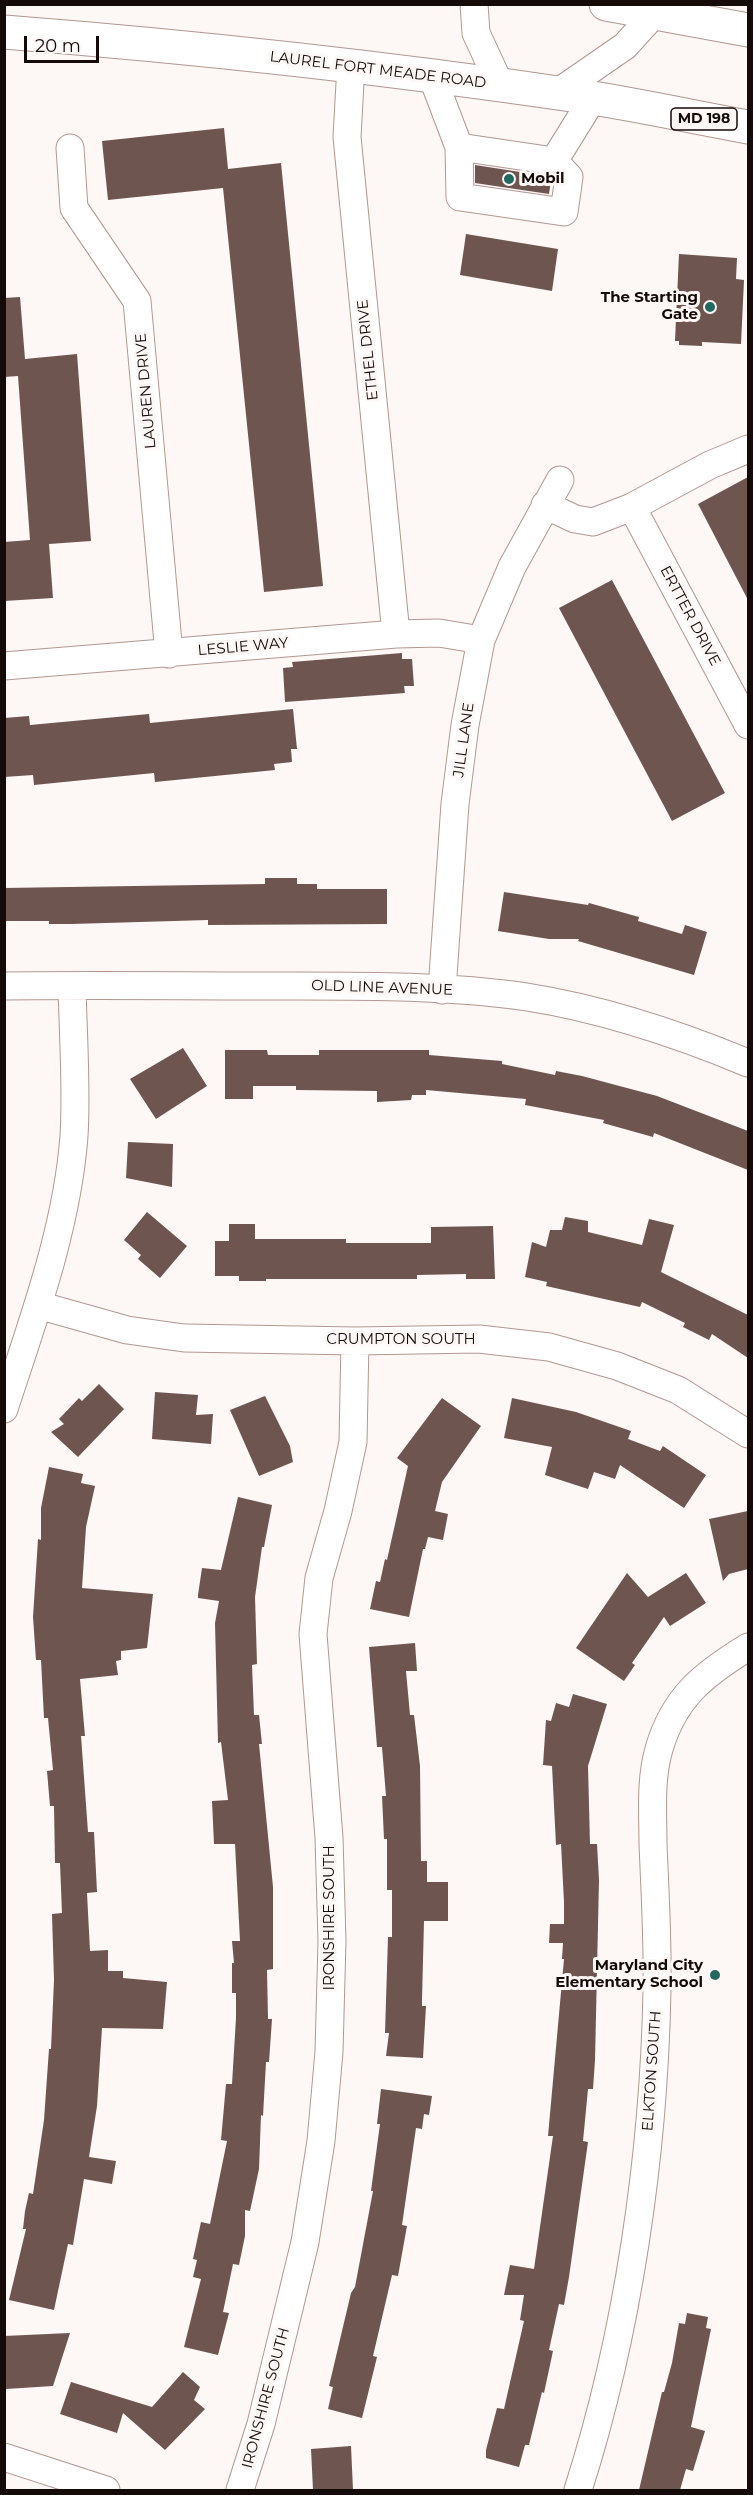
<!DOCTYPE html>
<html>
<head>
<meta charset="utf-8">
<style>
  body { margin:0 }
  #map { position:relative; width:753px; height:2495px; overflow:hidden; background:#fdf7f6; font-family:Montserrat,sans-serif }
  canvas { display:block }
  .frame { position:absolute; inset:0; border:6px solid #140b09; pointer-events:none }
  .scale { position:absolute; left:24px; top:36px; width:75px; height:27px; box-sizing:border-box; border:3px solid #140b09; border-top:0; padding-left:8px; font-size:18px; line-height:21px; white-space:nowrap; color:#140b09; -webkit-text-stroke:4px #fdf7f6; paint-order:stroke }
</style>
</head>
<body>
<div id="map">
<canvas width="753" height="2495"></canvas>
<div class="frame"></div>
<div class="scale">20 m</div>
</div>
<script>
const c = document.querySelector('canvas').getContext('2d');
c.lineJoin = 'round';
function fillPath(path, color) {
  c.fillStyle = color;
  c.fill(path, 'evenodd');
}
function stroke(path, color, width, dash) {
  c.strokeStyle = color;
  c.lineWidth = width;
  c.lineCap = dash ? 'butt' : 'round';
  c.setLineDash(dash || []);
  c.stroke(path);
}
function label(font, color, halo, rows, align = 'center') {
  c.font = font + ' Montserrat,sans-serif';
  c.lineWidth = 6;
  c.setLineDash([]);
  c.textBaseline = 'middle';
  c.strokeStyle = halo;
  c.fillStyle = color;
  for (const [text, x, y, turn = 0] of rows) {
    c.save();
    c.translate(x, y);
    c.rotate((+turn || 0) * Math.PI / 180);
    c.textAlign = isNaN(turn) ? turn : align;
    if (halo) c.strokeText(text, 0, 0);
    c.fillText(text, 0, 0);
    c.restore();
  }
}
const building = new Path2D(`
  M224 128 228 169 281 163 323 586 264 592 223 188 108 200 102 141Z
  M475 165 546 176 551 180 549 194 475 183Z
  M466 234 558 249 552 291 460 275Z
  M679 254 737 258 736 279 744 280 741 344 702 342V346L679 345V341H675Z
  M20 297 25 359 77 354 91 541 49 544 53 598 4 601V542L30 540 18 376 4 377V298Z
  M748 477V600L698 504Z
  M612 580 725 793 672 821 559 608Z
  M402 653V659H412L414 686H404L405 693 285 702 283 668 293 667 292 662Z
  M293 709 297 749H291L292 762 274 764 275 770 155 782 154 773 34 785 33 775 4 777V718L29 716 30 725 149 714 150 723Z
  M265 878H297V884H317V889H387V924L208 925V920L71 924H49V921H4V888L265 884Z
  M504 892 588 905 589 903 639 917 638 921 682 934 685 925 707 932 694 975 578 941 579 939H549L498 931Z
  M183 1048 207 1086 156 1119 130 1079Z
  M225 1050H267L268 1055H319V1050H429V1055L502 1061V1064L555 1075 556 1071 582 1076 657 1096 748 1131V1170L654 1133 653 1137 603 1123 604 1120 525 1105 526 1099 426 1090V1095H412L411 1100 377 1102V1091L296 1090V1086H253V1099H225Z
  M128 1142 173 1144 172 1187 126 1178Z
  M147 1212 187 1246 160 1278 138 1259 141 1255 124 1240Z
  M565 1217 588 1221V1232L642 1245 649 1219 674 1225 661 1272 748 1315V1358L712 1334 709 1340 683 1327 685 1323 642 1302 640 1307 546 1286 547 1282 525 1277 532 1242 546 1247 550 1230H562Z
  M229 1224H255V1239H346V1243H431V1227L493 1226 495 1279H466V1274L417 1275V1279H266V1281H239V1276H215V1241H229Z
  M99 1384 124 1409 78 1457 51 1432 64 1424 59 1419 79 1398 82 1401Z
  M155 1392 198 1395 196 1415 213 1414 211 1444 152 1439Z
  M265 1396 290 1446 293 1462 259 1476 230 1410Z
  M442 1398 481 1426 442 1482 435 1511 448 1514 443 1540 428 1537 425 1549H423L409 1617 370 1609 376 1581 380 1582 385 1559 387 1560 408 1466 397 1458Z
  M512 1398 576 1412 631 1431 628 1439 660 1451 663 1446 706 1475 684 1508 620 1465 615 1479 594 1472 588 1489 545 1475 552 1447 504 1438Z
  M49 1467 83 1474 81 1483 95 1486 86 1527 82 1588 153 1594 147 1648 121 1651V1660L116 1661 118 1675 80 1679 85 1736H81L88 1832H94L97 1892 87 1893 90 1951 108 1950V1971H123V1978L167 1982 163 2029 102 2028 97 2106 89 2157 116 2161 112 2184 84 2179 73 2245 68 2244 54 2310 9 2300 26 2229H23L25 2211 29 2193 33 2194 44 2120 49 2049H51L54 1980 52 1914 62 1913 60 1863H55L54 1806H50L47 1771 53 1770 48 1718H44L41 1660H36L33 1617 38 1539 41 1540V1508Z
  M238 1497 272 1505 264 1547H262L255 1597 257 1664 252 1665 254 1715H259L262 1744H259L273 1887V1969L267 1970 268 2019H272L269 2062H266L263 2116 261 2115 259 2169 250 2211 245 2210V2236L239 2265 233 2264 223 2312 229 2313 218 2355 184 2347 201 2279 193 2277 197 2260 193 2259 201 2222 210 2224 227 2141 221 2140 226 2084H232L236 2018V1993H232V1963H234L232 1941H240L235 1844H214L212 1801 228 1800 221 1742 218 1743 215 1623 219 1601 198 1598V1595L202 1568 221 1570Z
  M748 1511V1569L729 1574 723 1581 709 1519Z
  M627 1573 648 1597 686 1573 706 1603 670 1626 664 1617 632 1663 635 1665 624 1681 576 1648Z
  M415 1643 417 1671H406L410 1715H414L420 1766 421 1861H427V1882H448V1921H424L422 2000V2006H426L423 2058 386 2056 389 2033H385L388 1937H392V1890H387V1839H384L382 1796H386L382 1747H377L369 1647Z
  M573 1694 607 1704 588 1766 590 1844H597L599 1880 595 2060 593 2089H588L583 2141 588 2142 569 2277 564 2305 559 2304 549 2350 553 2351 544 2393 542 2392 529 2445H525L519 2467 486 2458V2450L497 2408 504 2409 524 2321 520 2320 524 2295H504L510 2265 534 2269 553 2136H548L564 1959H562L563 1943H549L550 1924H564V1902L561 1844 556 1845 552 1766 543 1765 546 1720 551 1721 556 1703 569 1707Z
  M381 2089 432 2096 429 2115 424 2114 422 2129 416 2128 402 2225 407 2226 398 2276 392 2275 373 2356 377 2357 362 2418 328 2409 333 2387 329 2386 351 2293 355 2287 373 2191H371L380 2124H377Z
  M687 2313 708 2317 706 2328 711 2329 691 2427 705 2431 693 2471 686 2469 680 2490H639L662 2392H664L672 2363 679 2323 685 2324Z
  M70 2333 53 2386 6 2389 4 2336Z
  M183 2372 200 2387 194 2400 205 2409 165 2450 123 2413 117 2433 60 2414 71 2382 152 2407Z
  M351 2446 353 2490H313L311 2449Z`);
const minor = new Path2D(`
  M474 4 476 33 500 85
  M351 65 347 137 396 634
  M432 76 459 147 460 197 564 212 569 177 554 161 459 147
  M557 93 625 46 655 13
  M70 148 74 208 137 301 169 654
  M554 161 593 98
  M545 505 575 519 593 522 632 507 710 465 748 449
  M632 507 748 725
  M4 666 396 634 439 633 481 640
  M4 986C94 985 183 986 273 986 357 986 444 985 527 997 603 1009 678 1034 748 1063
  M442 990 455 804 465 725 481 640 512 567 560 480
  M38 1305 127 1330 184 1338 355 1341 479 1339 549 1347 617 1366 678 1390 748 1434
  M4 1409C33 1320 67 1229 74 1136 77 1088 73 1034 72 986
  M4 2457 106 2490
  M240 2490 261 2424 305 2242 321 2141 329 2052 332 1941 329 1838 313 1634 319 1578 338 1511 353 1442 355 1341
  M578 2490C628 2334 654 2154 657 1990 658 1941 655 1893 653 1844 653 1813 650 1780 659 1749 674 1697 704 1674 748 1647`);
const major = new Path2D(`
  M606 4 748 30
  M4 32C197 47 388 68 579 96 635 104 692 117 748 127`);
const markers = [
  [509,179,6,"#21685e"],
  [710,307,6,"#21685e"],
  [715,1975,6,"#21685e"]
];
const shields = [
  [704,119,66]
];
const shieldNames = [
  ["MD 198",704,119]
];
const streetNames = [
  ["LAUREL FORT MEADE ROAD",378,70,7],
  ["ETHEL DRIVE",368,350,-96],
  ["LAUREN DRIVE",146,391,-95],
  ["ERTTER DRIVE",690,616,62],
  ["LESLIE WAY",243,647,-5],
  ["JILL LANE",464,740,-82],
  ["OLD LINE AVENUE",382,988,2],
  ["CRUMPTON SOUTH",401,1340],
  ["IRONSHIRE SOUTH",330,1918,-90],
  ["ELKTON SOUTH",652,2071,-86],
  ["IRONSHIRE SOUTH",266,2398,-75]
];
const poiNames = [
  ["Mobil",521,179,"left"],
  ["The Starting",698,298],
  ["Gate",698,315],
  ["Maryland City",703,1966],
  ["Elementary School",703,1983]
];
fillPath(building, '#6e5550');
stroke(minor, '#b39791', 29);
stroke(major, '#b39791', 35);
stroke(minor, '#fff', 27);
stroke(major, '#fff', 33);
for (const [x, y, r, color] of markers) {
  const dot = new Path2D();
  dot.arc(x, y, r, 0, 2 * Math.PI);
  c.fillStyle = color;
  c.fill(dot);
  stroke(dot, '#fdf7f6', 2);
}
for (const [x, y, w] of shields) {
  const box = new Path2D();
  box.roundRect(x - w / 2, y - 11, w, 22, 4.5);
  c.fillStyle = '#fdf7f6';
  c.fill(box);
  stroke(box, '#140b09', 1.5);
}
label('bold 14px', '#140b09', null, shieldNames);
label('15px', '#140b09', '#fdf7f6', streetNames);
label('bold 15px', '#140b09', '#fdf7f6', poiNames, 'right');
</script>
</body>
</html>
